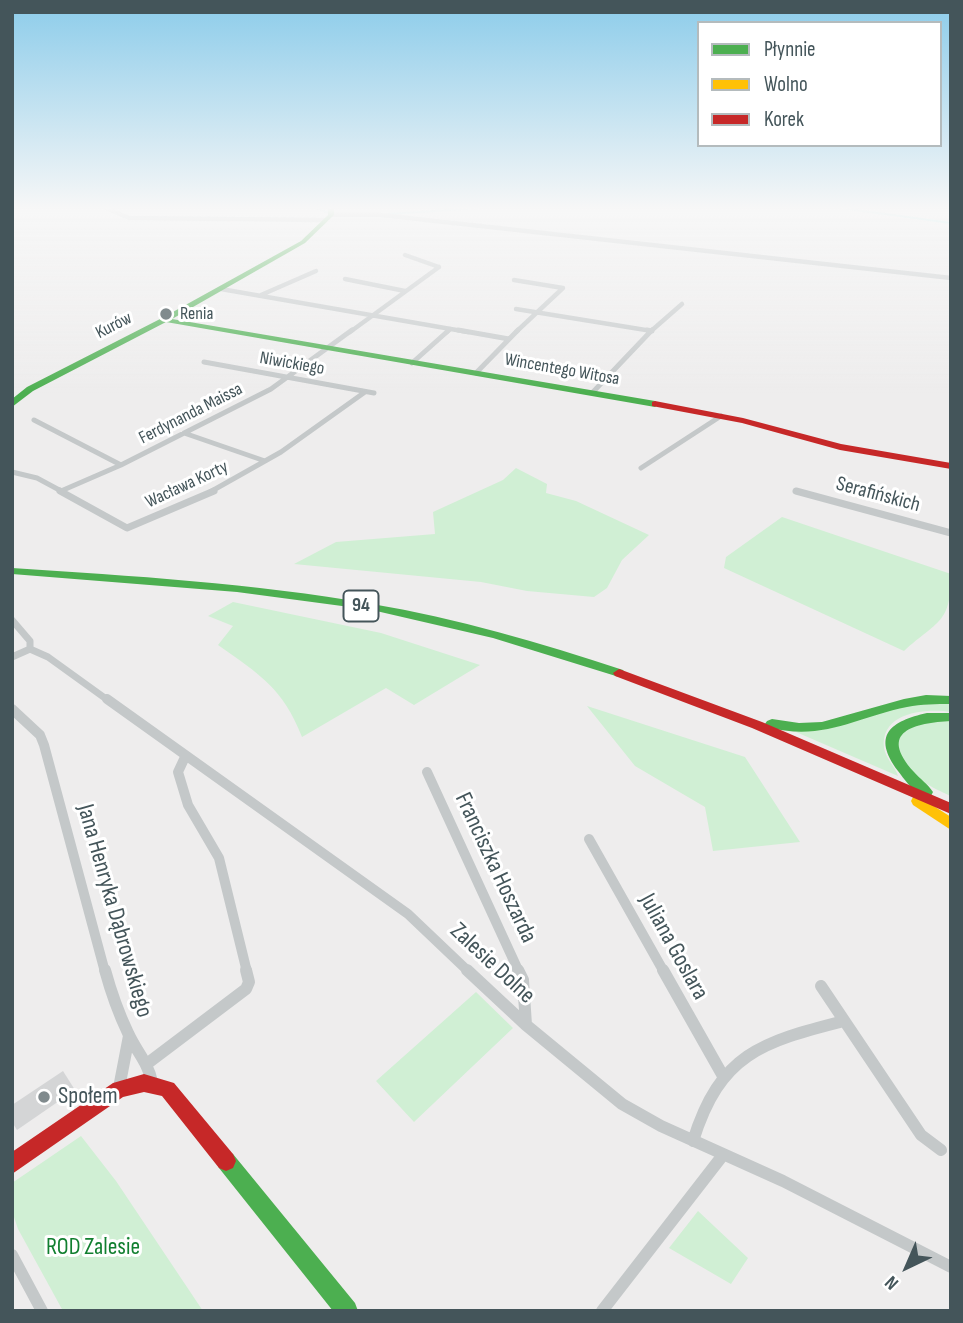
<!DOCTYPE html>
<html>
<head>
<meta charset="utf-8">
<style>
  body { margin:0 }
  #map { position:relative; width:963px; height:1323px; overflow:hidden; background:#eeeded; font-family:"Sofia Sans Condensed",sans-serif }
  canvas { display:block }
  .frame { position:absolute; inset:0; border:14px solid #44555a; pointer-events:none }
  .legend { position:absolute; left:697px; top:21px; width:245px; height:126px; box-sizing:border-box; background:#fff; border:2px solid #b4bbbd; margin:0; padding:9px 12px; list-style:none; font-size:21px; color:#44555a }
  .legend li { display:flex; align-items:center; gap:14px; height:35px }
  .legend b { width:35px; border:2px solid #b4bbbd }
  .north { position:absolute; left:872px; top:1232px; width:70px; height:70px; -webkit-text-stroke:5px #fff; paint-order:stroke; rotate:224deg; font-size:19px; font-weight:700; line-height:28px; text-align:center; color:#44555a }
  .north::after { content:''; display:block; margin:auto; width:24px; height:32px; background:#44555a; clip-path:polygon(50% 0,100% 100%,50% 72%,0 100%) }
</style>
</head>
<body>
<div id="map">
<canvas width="963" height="1323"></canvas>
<div class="frame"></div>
<ul class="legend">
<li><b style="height:9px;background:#4caf50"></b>Płynnie</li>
<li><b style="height:9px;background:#ffc107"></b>Wolno</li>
<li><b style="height:9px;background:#c62828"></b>Korek</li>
</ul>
<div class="north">N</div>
</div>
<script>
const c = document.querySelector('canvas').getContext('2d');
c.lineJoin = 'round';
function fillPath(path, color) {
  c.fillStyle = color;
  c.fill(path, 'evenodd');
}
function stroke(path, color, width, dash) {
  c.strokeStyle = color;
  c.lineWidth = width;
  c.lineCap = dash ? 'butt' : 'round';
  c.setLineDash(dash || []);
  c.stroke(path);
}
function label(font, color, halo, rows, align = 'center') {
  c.font = font + ' "Sofia Sans Condensed",sans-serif';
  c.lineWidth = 6;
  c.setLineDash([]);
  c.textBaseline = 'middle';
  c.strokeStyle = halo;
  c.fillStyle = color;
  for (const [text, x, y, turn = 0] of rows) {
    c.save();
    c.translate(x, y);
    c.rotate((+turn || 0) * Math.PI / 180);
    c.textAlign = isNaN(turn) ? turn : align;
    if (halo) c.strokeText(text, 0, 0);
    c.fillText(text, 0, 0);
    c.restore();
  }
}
const green = new Path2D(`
  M516 468 547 484 546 493 576 501 649 535 622 560 607 588 594 597 527 591 481 582 294 564 336 542 435 534 433 512 503 480Z
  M782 517 951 574C951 624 938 620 904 651L724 568 726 557Z
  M233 602 381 633 480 665 414 705 386 688 302 737C283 688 259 674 218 645L233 626 208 616Z
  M933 701 951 704V712C926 708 880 712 884 748 886 759 896 768 898 776L796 732 903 704Z
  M587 706 745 757 800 842 713 851 705 807 635 766Z
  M951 719V796C931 787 889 768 898 740 900 733 905 726 912 724 924 720 939 721 951 719Z
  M476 992 513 1028 414 1122 376 1081Z
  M81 1136 116 1181 203 1311H63L18 1229 12 1211V1183Z
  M698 1211 748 1258 731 1284 669 1248Z`);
const stream = new Path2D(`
  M316 208 329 213
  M841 208 951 223
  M388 214 479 208`);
const building = new Path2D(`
  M63 1071 75 1090 17 1130 12 1122V1105Z`);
const streetFar4 = new Path2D(`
  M106 208 129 218 324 220
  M331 215H381L951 278
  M405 255 439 267
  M345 279 405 291
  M514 280 563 288 516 332
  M221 289 468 332
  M261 295 316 271
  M516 309 652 331
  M350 332 439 267
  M447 332 450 329
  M650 332 682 304`);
const streetFar3 = new Path2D(`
  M458 330 509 339
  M647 330 652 331
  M204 362 374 393
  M412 363 449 330
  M476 373 518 330
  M593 392 652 330
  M34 420 121 465
  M184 433 265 461
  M641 468 721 416
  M12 472 37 478 63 492
  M61 491 121 465 271 389 352 330
  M796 491 801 492
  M210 492 281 452 365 392`);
const streetFar2 = new Path2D(`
  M60 491 127 528 214 491
  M796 491 951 533
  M12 620 30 641V649
  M30 649 48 657 109 701
  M12 657 30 649`);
const streetFar1 = new Path2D(`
  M107 699 408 914 469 972
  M12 709 40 735 44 745 105 972
  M185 757 178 772 188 805 219 858 247 972
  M427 772 519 972
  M589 839 664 972`);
const street = new Path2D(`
  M105 970C111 992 118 1012 128 1033 136 1051 148 1062 152 1082
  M467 970 526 1025 622 1104 661 1126 783 1181 951 1267
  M518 970 523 980 526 1025
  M663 970 723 1076
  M821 986 921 1135 941 1150
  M148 1063 246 989 249 982 246 970
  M119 1088 129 1036
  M693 1141C720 1054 761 1042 844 1021
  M12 1255 42 1311
  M602 1311 723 1155`);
const fast = new Path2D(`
  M328 208H334V215L305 243 172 319 655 401 659 404 655 407 166 322 33 391 12 407V399L27 387 162 318 301 241 328 215Z
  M12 568C132 576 253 583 372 604 457 618 541 643 623 670L625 673 619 677 493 638 372 610 237 592 12 574Z
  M926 695 951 696V704C936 704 922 704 907 707 856 717 823 742 767 727L765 724 767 721 772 719 799 723 822 722 904 699Z
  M927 713H951V721C915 723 877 731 914 772 920 779 928 784 933 792L931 796C926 797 925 798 921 795 912 790 904 779 898 771 871 735 891 721 927 713Z
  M226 1151 233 1154 355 1303 358 1311H333L219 1168 216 1161 219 1154Z`);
const slow = new Path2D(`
  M918 796 951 817V830L913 805 911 801 913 797Z`);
const jam = new Path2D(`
  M655 401 743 418 841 444 951 463V469L840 450 742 423 652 406V402Z
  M619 669 762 722 951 803V814L752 728 615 676 613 673Z
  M144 1074 174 1083 233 1154 236 1161 233 1168 226 1171 219 1168 162 1096 144 1092 123 1097 12 1174V1152L113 1083Z`);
const markers = [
  [166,314,7,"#808a8d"],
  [44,1097,7,"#808a8d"]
];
const farPoinames = [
  ["Renia",180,314]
];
const farStreetnames = [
  ["Kurów",114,326,-27],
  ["Niwickiego",292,364,10],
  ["Wincentego Witosa",562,370,10],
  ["Ferdynanda Maissa",191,414,-27],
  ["Wacława Korty",187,485,-25]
];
const shields = [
  [361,606,35]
];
const shieldNames = [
  ["94",361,606]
];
const streetNames = [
  ["Serafińskich",878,495,15]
];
const nearStreetnames = [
  ["Franciszka Hoszarda",495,868,65],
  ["Jana Henryka Dąbrowskiego",114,911,74],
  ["Juliana Goslara",673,947,61],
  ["Zalesie Dolne",492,964,43]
];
const nearPoinames = [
  ["Społem",58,1097]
];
const nearParknames = [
  ["ROD Zalesie",93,1248]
];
fillPath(green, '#d0efd4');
stroke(stream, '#a2efee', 2);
fillPath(building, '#d4d5d6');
stroke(streetFar4, '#c4c8c9', 4.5);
stroke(streetFar3, '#c4c8c9', 5);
stroke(streetFar2, '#c4c8c9', 7);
stroke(streetFar1, '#c4c8c9', 10);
stroke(street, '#c4c8c9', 12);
fillPath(fast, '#4caf50');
fillPath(slow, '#ffc107');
fillPath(jam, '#c62828');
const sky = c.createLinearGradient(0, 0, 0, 393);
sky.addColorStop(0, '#8cccea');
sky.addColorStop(0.53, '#f7f7f7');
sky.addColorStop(1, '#f7f7f700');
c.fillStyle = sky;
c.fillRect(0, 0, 963, 393);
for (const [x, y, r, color] of markers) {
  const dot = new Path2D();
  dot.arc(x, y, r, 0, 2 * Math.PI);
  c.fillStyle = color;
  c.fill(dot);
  stroke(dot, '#fff', 2.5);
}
label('18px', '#44555a', '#fff', farPoinames, 'left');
label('18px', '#44555a', '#fff', farStreetnames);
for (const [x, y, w] of shields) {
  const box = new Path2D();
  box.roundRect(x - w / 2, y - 15.5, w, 31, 5);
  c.fillStyle = '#fff';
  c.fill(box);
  stroke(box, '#44555a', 2);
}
label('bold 19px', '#44555a', null, shieldNames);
label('21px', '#44555a', '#fff', streetNames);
label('24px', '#44555a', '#fff', nearStreetnames);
label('24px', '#44555a', '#fff', nearPoinames, 'left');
label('24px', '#117f30', '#fff', nearParknames);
</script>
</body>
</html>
